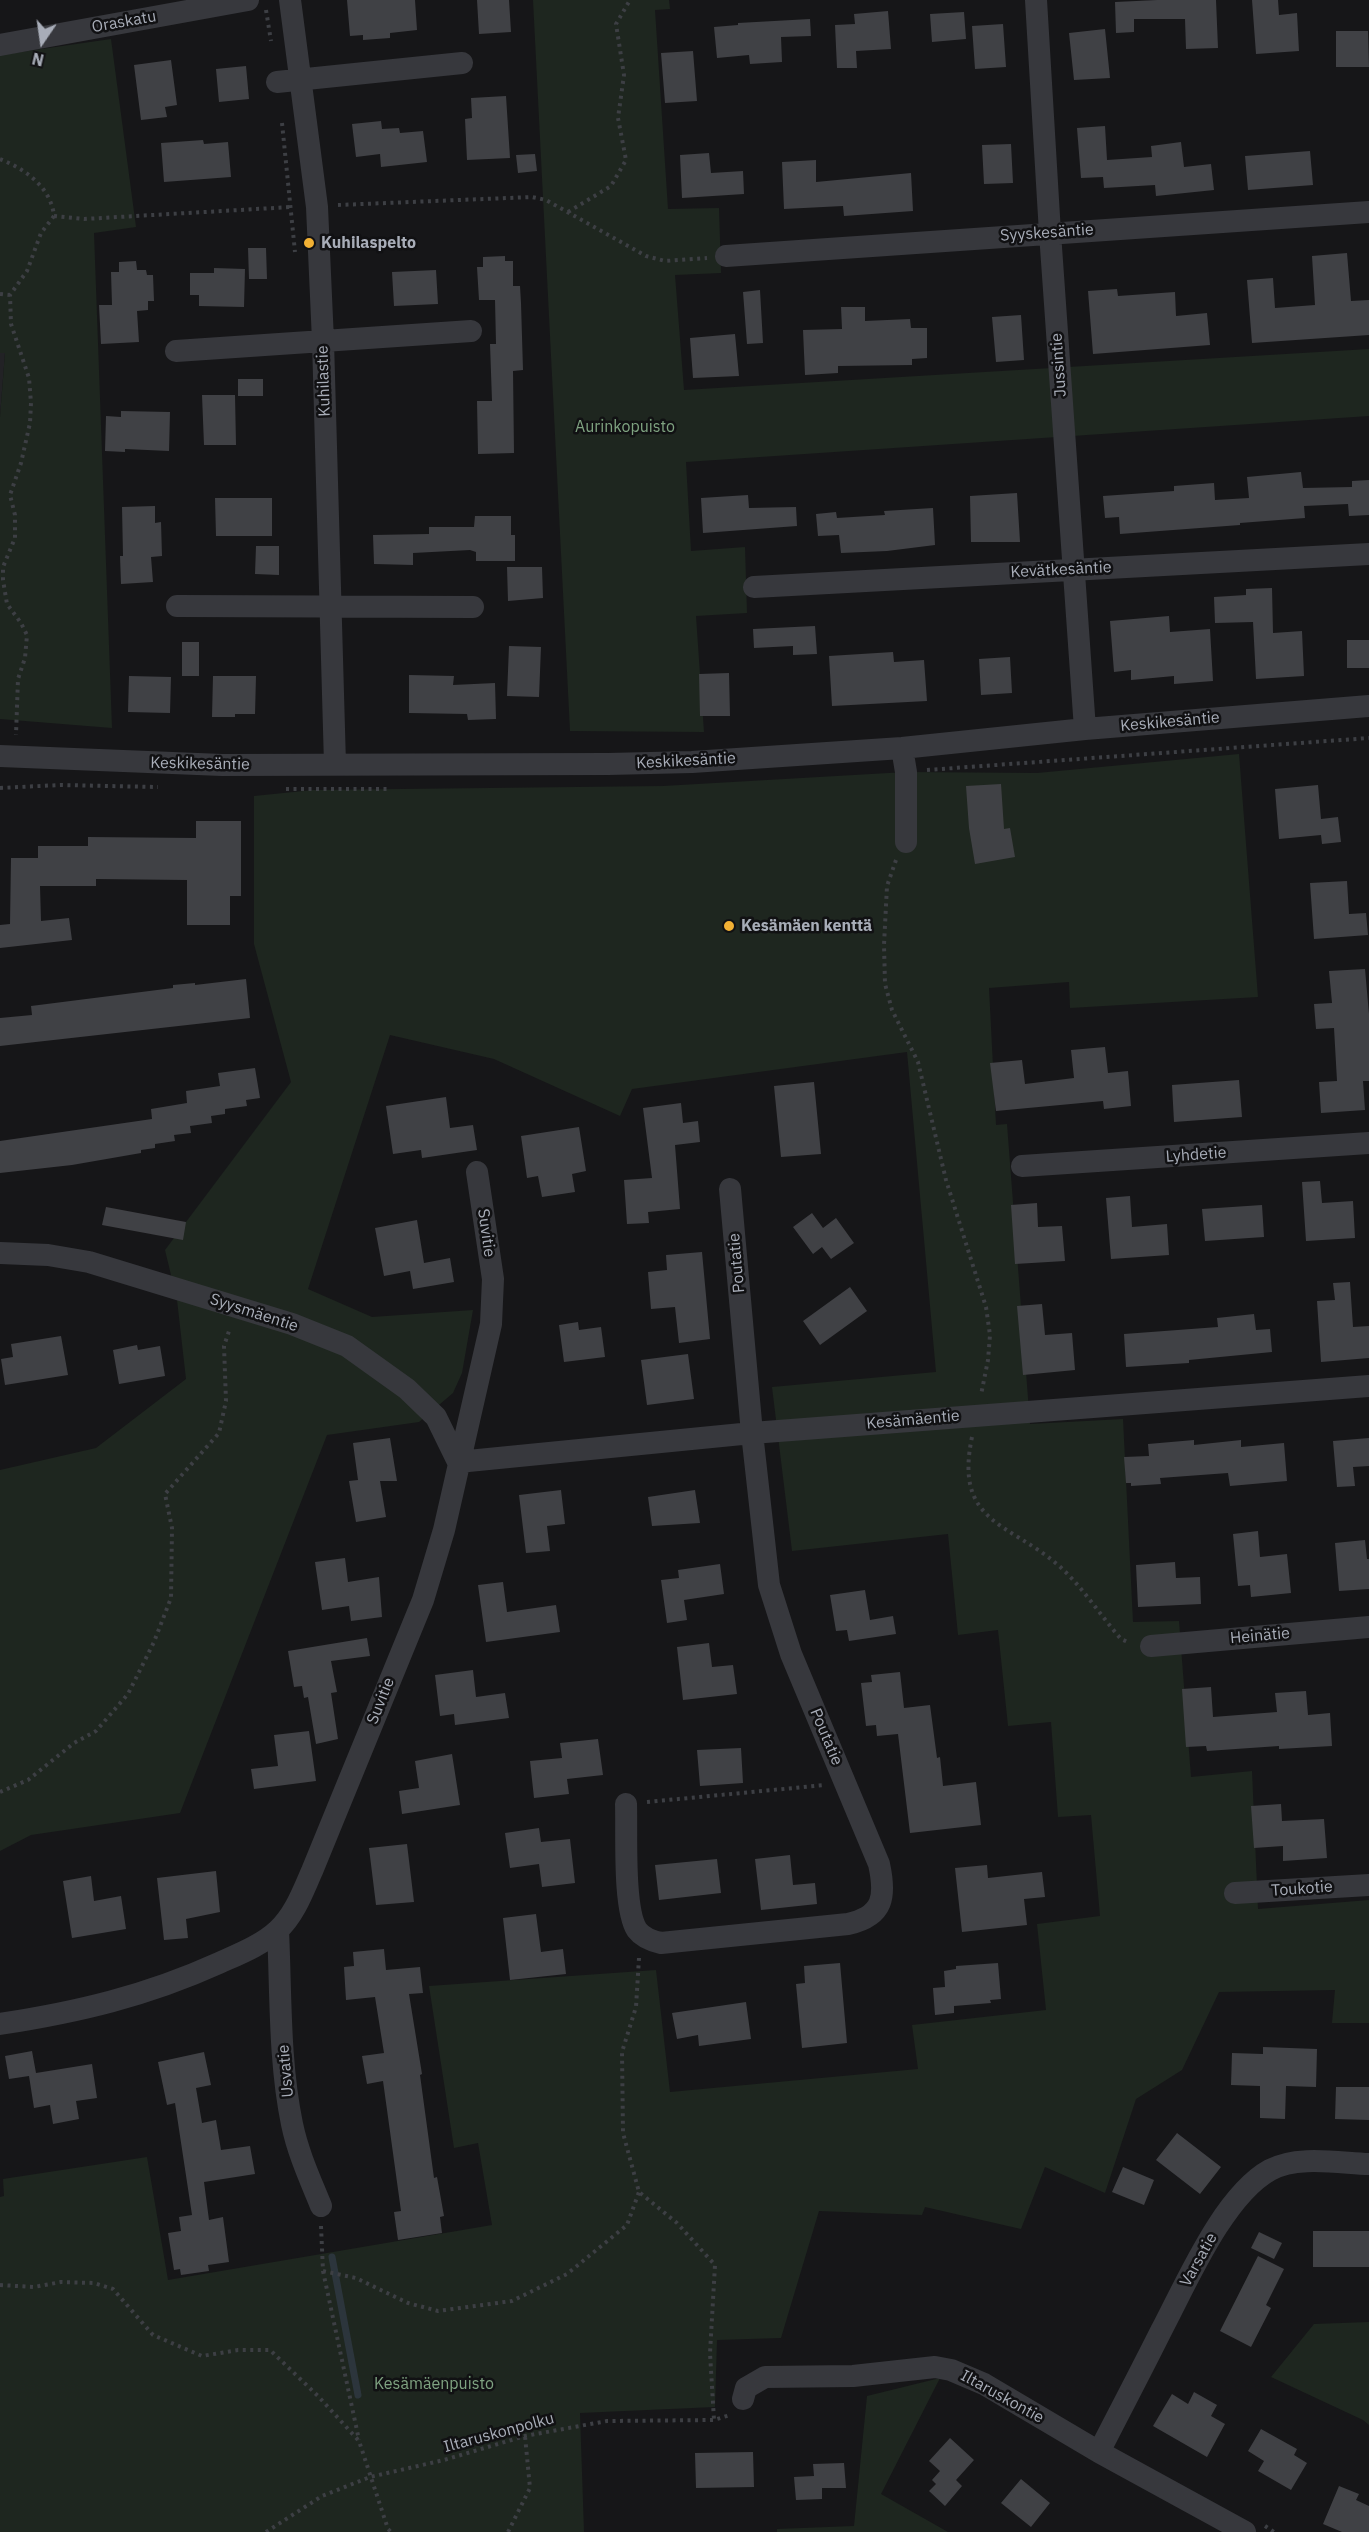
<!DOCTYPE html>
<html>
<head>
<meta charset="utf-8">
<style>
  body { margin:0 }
  #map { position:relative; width:1369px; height:2532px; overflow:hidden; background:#161618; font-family:"IBM Plex Sans",sans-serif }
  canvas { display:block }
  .north { position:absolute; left:12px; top:12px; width:60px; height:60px; -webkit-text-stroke:4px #111113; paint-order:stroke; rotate:193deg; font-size:16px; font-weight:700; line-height:24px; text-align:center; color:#a8adb8 }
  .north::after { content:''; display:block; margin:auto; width:21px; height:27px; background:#a8adb8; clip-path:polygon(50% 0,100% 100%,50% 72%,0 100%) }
</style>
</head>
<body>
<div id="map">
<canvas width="1369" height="2532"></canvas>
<div class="north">N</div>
</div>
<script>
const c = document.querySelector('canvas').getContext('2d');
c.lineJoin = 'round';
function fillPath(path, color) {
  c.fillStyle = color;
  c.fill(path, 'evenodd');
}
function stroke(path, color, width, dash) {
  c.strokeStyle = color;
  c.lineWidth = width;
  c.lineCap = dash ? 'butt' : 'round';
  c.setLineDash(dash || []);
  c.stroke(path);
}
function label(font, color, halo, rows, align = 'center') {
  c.font = font + ' "IBM Plex Sans",sans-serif';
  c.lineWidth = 5;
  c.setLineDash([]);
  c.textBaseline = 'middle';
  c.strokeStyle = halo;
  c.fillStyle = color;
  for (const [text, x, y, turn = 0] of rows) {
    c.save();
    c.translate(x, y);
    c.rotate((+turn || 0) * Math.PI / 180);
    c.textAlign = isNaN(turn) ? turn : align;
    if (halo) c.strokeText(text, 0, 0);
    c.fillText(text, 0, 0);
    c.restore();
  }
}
const built = new Path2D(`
  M0 353H5L0 417Z`);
const green = new Path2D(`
  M533 0H669L670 9 655 10 668 209 719 208 721 273 675 275 684 390 1369 349V416L686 462 691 551 745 547 747 613 696 616 704 732 570 731Z
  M111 39 136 227 94 233 112 728 0 719V417L5 353H0V55Z
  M1239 754 1258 997 1070 1008 1069 982 989 988 996 1125 1007 1124 1030 1424 1123 1419 1133 1622 1179 1621 1191 1777 1252 1771 1258 1909 1369 1900V2023H1332L1335 1990 1219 1992 1182 2070 1136 2099 1105 2193 1045 2167 1021 2229 925 2207 922 2215 819 2211 781 2338 717 2340 715 2407 580 2413 584 2532H0V2197L4 2196 3 2179 147 2157 168 2280 492 2225 478 2143 454 2148 429 1986 656 1970 670 2092 918 2069 912 2025 1046 2010 1037 1924 1100 1916 1091 1815 1058 1817 1051 1722 1008 1726 998 1630 958 1635 948 1534 792 1551 772 1387 936 1372 907 1052 632 1089 620 1116 494 1059 390 1035 308 1289 372 1317 473 1310 462 1373 453 1393 419 1422 327 1435 180 1813 31 1835 0 1851V1470L96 1448 186 1379 177 1300 165 1250 291 1082 254 944V796L313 790 663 786 906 772 1037 773Z
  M1369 2322V2425L1363 2420 1271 2377 1314 2324Z
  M940 2378 881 2494 948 2532H777V2529L854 2526 867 2396Z`);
const stream = new Path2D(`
  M332 2257 358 2395`);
const building = new Path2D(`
  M347 0H415L417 30 390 33V38L363 40V35L350 36Z
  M477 0H509L511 32 479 34Z
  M1157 0H1216L1218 48 1186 49 1185 19H1134V32L1116 33 1115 2Z
  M1252 0H1278L1279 15 1297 13 1299 51 1256 54Z
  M888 11 891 49 856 51 857 68H837L835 25 855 24 854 14Z
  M964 12 966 39 932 42 930 14Z
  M810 19 811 36 781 37 782 62 750 64 749 55 717 58 714 27 738 25V23Z
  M1003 24 1006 67 975 69 972 26Z
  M1105 29 1110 78 1074 80 1069 33Z
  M1336 31H1368L1369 67H1336Z
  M693 51 697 101 665 103 661 53Z
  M171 60 177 105 165 107 167 117 141 120 134 65Z
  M246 66 249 99 219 102 216 69Z
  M506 96 510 158 467 160 465 119 472 118 471 98Z
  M381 121 382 129 399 128 400 133 423 131 427 162 381 167 380 154 356 157 352 124Z
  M1105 126 1107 160 1152 157 1151 146 1181 142 1184 167 1211 164 1214 190 1156 196 1155 185 1104 188 1103 177 1081 178 1077 128Z
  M203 140 204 144 228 142 231 177 164 182 161 143Z
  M1011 144 1013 183 984 184 982 145Z
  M1310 151 1313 185 1248 190 1245 156Z
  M709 153 711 173 743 171 744 194 682 198 680 155Z
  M535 154 537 171 518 173 516 155Z
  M816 160V182L911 173 913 211 844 216 843 206 784 209 782 162Z
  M248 248H266L267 279H249Z
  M1347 253 1351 301 1369 300V335L1252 343 1247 280 1273 278 1275 308 1315 305 1312 256Z
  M505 256V261H513V286H520L521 303 523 370 513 371 514 453 478 454 477 401H492L490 344H496L495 300H479L477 267H483V257Z
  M136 261 137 270H146L147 275H153L154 301H148V310L137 311 139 342 101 344 99 305H112L111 272H119V262Z
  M214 268 245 269 244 307 199 306V295H190V273H214Z
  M436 270 438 304 394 306 392 272Z
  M1117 289 1118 296 1175 292 1176 316 1207 313 1210 345 1093 354 1088 291Z
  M760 290 763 343 747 344 743 292Z
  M841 307H865V321L910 319 911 328H927V358L912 359V365L838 366V373L805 375 803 330 842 329Z
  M1021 315 1024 360 996 362 992 317Z
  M735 334 739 376 693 378 690 338Z
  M238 379H263V396H238Z
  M202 395H235L236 445H204Z
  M121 411 170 412 169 451 125 449V452L105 451 106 416 121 417Z
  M1301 472 1303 488 1352 487V481L1369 480V515L1349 516 1348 504 1304 506 1305 518 1240 523V525L1120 534 1119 517 1105 518 1103 496 1174 491V486L1214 483 1215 500 1249 498 1247 477Z
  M1017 493 1020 542H971L970 496Z
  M748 495 749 508 796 507 797 526 703 533 701 498Z
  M215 498H272V536H216Z
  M155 506V523L161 522 162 556 151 557 153 582 121 584 120 556H123L122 507Z
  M933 508 935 545 887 551 841 553 839 535 818 536 816 514 836 512 837 518 885 515 884 511Z
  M475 516H511V535H515V561H476V552L470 550 413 553V565L374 564 373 535 429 534V527H474Z
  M256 546H279V575L255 574Z
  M507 567H542L543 598 508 601Z
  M1272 588 1273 633 1302 631 1304 676 1256 679 1253 622 1215 623 1214 597 1246 595V589Z
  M1169 616 1170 632 1210 629 1213 681 1174 684V676L1131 680V670L1114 672 1110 621Z
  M815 626 817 654 793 655V646L754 648 753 629Z
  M1347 640H1369V668H1347Z
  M182 642H199V676H182Z
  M509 646 541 647 539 697 507 696Z
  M893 652 894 662 924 660 927 701 832 706 829 656Z
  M1010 657 1012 693 981 695 979 659Z
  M729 673 730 716H700L699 674Z
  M409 675 454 676 453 685 495 683 496 719 468 720 467 714 409 713Z
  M129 676 171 677 170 713 128 712Z
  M213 676H256L255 714H235V717H212Z
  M1001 784 1004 829 1010 828 1015 857 975 864 969 828 966 786Z
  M1318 785 1321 819 1338 817 1341 842 1322 844 1321 835 1279 839 1275 789Z
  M196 821H241V896H230V925H187V880L96 879V886H40L41 921 69 918 72 940 0 948V925L10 924 11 858H38V846H88V837L196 838Z
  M1347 881 1349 914 1366 913 1368 935 1314 939 1310 883Z
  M1365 969 1369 1014V1081H1363L1365 1110 1321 1113 1319 1082 1337 1081 1334 1028 1316 1029 1314 1004 1332 1003 1329 971Z
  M246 979 250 1018 0 1046V1018L32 1015 31 1006 173 988V985L195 983V985Z
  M1105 1047 1108 1073 1128 1071 1131 1106 1104 1109 1103 1101 996 1111 990 1063 1022 1060 1025 1084 1074 1078 1071 1050Z
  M255 1068 260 1098 246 1100 247 1106 225 1109V1114L211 1116 212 1123 190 1126 191 1133 174 1135 175 1141 155 1144V1148L141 1150V1153L72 1165 0 1173V1141L152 1119 151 1109 187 1103 186 1091 220 1086 218 1073Z
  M1239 1080 1242 1117 1174 1122 1172 1085Z
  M814 1082 821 1154 781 1157 774 1086Z
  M446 1097 450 1128 473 1125 477 1150 422 1158 421 1150 393 1154 386 1106Z
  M681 1103 683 1123 698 1121 700 1142 675 1145 680 1209 648 1212 649 1223 627 1224 624 1180 652 1178 643 1108Z
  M579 1127 586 1171 572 1174 575 1192 542 1197 538 1176 527 1178 521 1136Z
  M1320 1181 1322 1203 1353 1201 1355 1238 1306 1241 1302 1182Z
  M1130 1196 1132 1227 1167 1224 1169 1255 1111 1259 1106 1198Z
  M1037 1203 1038 1227 1062 1226 1065 1261 1015 1264 1011 1205Z
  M1262 1205 1264 1237 1205 1241 1202 1209Z
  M106 1207 186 1222 183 1240 102 1225Z
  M812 1213 823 1228 836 1218 854 1243 831 1259 822 1247 813 1254 793 1227Z
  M417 1220 424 1263 450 1258 454 1282 413 1289 410 1271 384 1276 375 1228Z
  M702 1252 710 1339 679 1343 675 1307 651 1309 648 1272 667 1270 666 1255Z
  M1350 1282 1353 1327 1369 1326V1358L1321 1362 1317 1301 1335 1300 1333 1283Z
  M850 1287 867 1311 820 1345 803 1321Z
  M1042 1304 1045 1335 1072 1333 1075 1370 1023 1375 1017 1306Z
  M1254 1314 1256 1330 1270 1329 1272 1352 1189 1360V1363L1126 1367 1124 1334 1218 1327 1217 1318Z
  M578 1322 579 1330 601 1327 605 1357 564 1362 559 1325Z
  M61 1336 68 1375 5 1385 1 1359 13 1357 11 1344Z
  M137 1345 138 1350 160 1346 165 1376 119 1384 113 1350Z
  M688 1354 694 1399 647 1405 641 1360Z
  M390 1438 397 1481H380L386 1517 356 1522 349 1481 358 1480 353 1443Z
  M1369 1438V1466L1353 1467 1355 1486 1337 1487 1333 1441Z
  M1194 1440V1445L1241 1440V1447L1284 1443 1287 1481 1230 1486 1228 1473 1160 1478 1161 1484 1131 1486V1483H1126L1124 1457 1149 1456 1148 1444Z
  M561 1490 565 1524 547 1526 550 1551 526 1553 519 1495Z
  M695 1490 700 1523 652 1526 648 1497Z
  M1258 1531 1260 1557 1287 1554 1291 1593 1251 1597 1250 1585 1238 1586 1233 1534Z
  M1365 1540 1367 1559H1369V1589L1339 1591 1335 1543Z
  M345 1558 348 1582 379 1577 382 1617 351 1621 349 1606 322 1610 315 1562Z
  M1175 1562 1176 1578 1200 1577 1201 1604 1138 1607 1136 1565Z
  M720 1564 724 1594 684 1600 687 1620 667 1623 661 1580 679 1578 678 1570Z
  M503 1582 507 1612 556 1605 560 1632 486 1642 478 1585Z
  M865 1590 870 1620 893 1616 896 1634 849 1641 847 1630 836 1631 830 1595Z
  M367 1638 370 1656 331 1661 337 1692 331 1693 338 1739 316 1744 308 1697 304 1698 302 1686 294 1687 288 1651Z
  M709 1643 712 1667 733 1665 737 1694 683 1700 677 1647Z
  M473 1670 476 1697 505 1693 509 1718 455 1725 454 1714 440 1716 435 1675Z
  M900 1672 904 1708 930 1705 937 1758 940 1757 943 1786 976 1782 981 1825 910 1833 898 1734 877 1736 876 1725 866 1726 861 1683 872 1682 871 1675Z
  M1211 1687 1213 1717 1277 1712 1275 1693 1306 1691 1308 1715 1330 1713 1332 1746 1279 1749V1746L1207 1751 1206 1746 1186 1747 1182 1689Z
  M309 1731 316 1781 254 1789 251 1769 278 1766 274 1735Z
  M598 1739 603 1775 567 1779 569 1794 534 1798 530 1761 562 1758 560 1743Z
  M741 1748 743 1783 700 1786 697 1750Z
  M452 1754 460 1805 402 1814 399 1791 419 1788 415 1761Z
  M1281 1804 1282 1821 1324 1819 1327 1858 1283 1861V1846L1254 1848 1251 1806Z
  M539 1828 541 1842 570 1839 575 1883 542 1887 539 1864 510 1868 505 1833Z
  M407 1844 414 1902 376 1905 369 1848Z
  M790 1855 793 1885 815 1883 817 1904 761 1910 755 1859Z
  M717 1859 721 1893 659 1900 655 1865Z
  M987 1865 988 1878 1042 1872 1045 1897 1024 1899 1027 1925 962 1932 955 1868Z
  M216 1871 220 1912 186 1919 188 1938 164 1940 157 1878Z
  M91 1876 94 1901 121 1896 126 1929 72 1938 63 1881Z
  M536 1914 541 1952 563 1949 566 1974 510 1980 503 1918Z
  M384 1949 386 1970 420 1967 423 1993 409 1994 422 2074 420 2075 434 2178 437 2177 444 2216 440 2217 442 2233 398 2240 394 2212 401 2211 383 2081 367 2084 362 2056 384 2053 375 1997 346 2000 344 1967 354 1966 353 1952Z
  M840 1963 847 2043 802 2048 796 1984 805 1983 804 1966Z
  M998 1963 1001 1999 990 2000 991 2003 954 2006V2013L935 2015 933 1988 945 1987 944 1971 956 1969V1966Z
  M746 2002 751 2039 699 2046 698 2035 677 2039 672 2013Z
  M1263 2047 1317 2049 1316 2087 1286 2086 1285 2119 1260 2118V2086L1231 2085 1232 2053 1263 2054Z
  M32 2051 36 2073 92 2064 97 2098 76 2101 79 2119 53 2124 50 2105 34 2108 29 2076 9 2079 5 2056Z
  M204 2052 211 2085 196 2088 202 2123 216 2120 221 2150 250 2146 255 2174 204 2182 209 2220 223 2217 229 2262 208 2265 209 2271 181 2275 180 2269 174 2270 168 2233 181 2231 179 2217 192 2215 175 2103 167 2105 158 2062Z
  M1336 2087H1369V2120L1335 2119Z
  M1177 2133 1221 2167 1200 2194 1156 2160Z
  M1123 2167 1154 2180 1144 2205 1112 2192Z
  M1313 2231H1369V2267H1313Z
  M1259 2232 1282 2243 1274 2259 1251 2248Z
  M1258 2256 1284 2269 1266 2305 1271 2308 1251 2347 1220 2331Z
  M1194 2392 1217 2405 1211 2416 1225 2424 1207 2457 1153 2426 1172 2394 1188 2404Z
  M1261 2429 1297 2449 1294 2455 1307 2463 1291 2490 1258 2471 1264 2461 1248 2451Z
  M950 2438 974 2460 956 2480 962 2486 945 2506 929 2491 936 2484 932 2480 940 2471 929 2461Z
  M753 2452 754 2487 696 2488 695 2453Z
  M844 2463 846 2488H822V2499L796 2500 794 2477 814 2476 813 2464Z
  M1021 2479 1050 2503 1031 2527 1001 2503Z
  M1339 2486 1359 2494 1356 2500 1369 2506V2532H1342L1323 2524Z`);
const path = new Path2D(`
  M266 10 271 41
  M282 123 295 252
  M0 159C25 169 51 187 54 216L41 233 27 271 10 295 11 324 29 378 31 403 30 423 21 463 10 495 15 515V538L3 567V580L7 604 21 623 27 635 25 658 18 679 16 735
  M338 205 532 197 546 200 646 256 665 261 707 258
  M568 212 611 186 626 160 618 118 624 75 616 24 630 0
  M54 216 84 219 291 207
  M0 294 10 295
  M927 770 1369 738
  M0 788 60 785 158 787
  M286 789H389
  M896 860 887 886 884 945 885 984 892 1010 918 1062 946 1180 986 1307 990 1335 988 1360 981 1395
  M972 1437C954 1523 1008 1522 1058 1565 1082 1586 1100 1615 1121 1639L1130 1643
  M0 1792 28 1780 74 1743 96 1731 128 1694 154 1642 171 1598 172 1528 165 1494 219 1433 226 1401 224 1346 230 1328
  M647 1802 825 1785
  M639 1958 636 2007 622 2052 623 2133 639 2192 677 2223 715 2265 710 2353 714 2420
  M321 2226 323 2271 359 2440
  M323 2271 356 2278 408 2303 438 2311 512 2301 567 2274 627 2225 639 2192
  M0 2285 34 2287 61 2282 94 2283 113 2289 153 2335 202 2356 238 2350H270L318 2396 359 2441 388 2529 391 2532
  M1265 2526 1274 2532
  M266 2532 322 2496 370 2477 444 2460 525 2436 607 2421 714 2420 730 2415
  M508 2532 530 2488 525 2436`);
const minor = new Path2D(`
  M290 0 317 207 323 341 335 764
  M1036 0 1050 233 1085 729
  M0 45 248 0
  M277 82 462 63
  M726 256 1369 212
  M176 351 471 331
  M754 587 1369 554
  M177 606 473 607
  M902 748 906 772V842
  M0 756 222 765 608 764 692 762 902 748 1085 729 1369 706
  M1022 1166 1369 1143
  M0 1253 48 1255 89 1262 292 1324 347 1346 407 1389 436 1417 458 1462
  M458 1462 752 1433 1369 1386
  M1151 1646 1369 1627
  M626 1804C627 1832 623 1909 637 1930 643 1938 652 1941 661 1943L848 1924C884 1916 886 1896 879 1864L791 1654 769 1585 752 1433 730 1189
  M1235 1893 1369 1885
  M278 1930C281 1994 279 2061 292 2124 298 2153 310 2179 321 2206
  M0 2024C78 2012 146 1996 219 1963 239 1954 262 1945 278 1930 295 1914 303 1891 312 1871L423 1600 444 1530 491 1324 493 1279 477 1172
  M743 2399 746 2388 765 2377 853 2376 935 2367 951 2370 984 2384 1099 2452 1245 2532
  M1099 2452C1120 2411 1141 2371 1161 2331 1186 2284 1223 2196 1270 2170 1297 2155 1339 2163 1369 2164`);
const markers = [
  [309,243,6,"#f2b134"],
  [729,926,6,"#f2b134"]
];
const streetNames = [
  ["Oraskatu",124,22,-10],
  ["Syyskesäntie",1047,233,-4],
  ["Jussintie",1059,365,-94],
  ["Kuhilastie",324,381,-92],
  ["Kevätkesäntie",1061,570,-3],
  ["Keskikesäntie",1170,722,-5],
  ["Keskikesäntie",686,761,-3],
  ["Keskikesäntie",200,764,1],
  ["Lyhdetie",1196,1155,-4],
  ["Suvitie",486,1233,82],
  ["Poutatie",737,1263,-95],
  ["Syysmäentie",254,1313,18],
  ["Kesämäentie",913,1420,-5],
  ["Heinätie",1260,1636,-5],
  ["Suvitie",381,1701,-68],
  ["Poutatie",826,1737,67],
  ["Toukotie",1302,1889,-4],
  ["Usvatie",286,2071,-95],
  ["Varsatie",1199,2260,-61],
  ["Iltaruskontie",1002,2397,29],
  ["Iltaruskonpolku",499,2433,-15]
];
const poiNames = [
  ["Kuhilaspelto",321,243],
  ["Kesämäen kenttä",741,926]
];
const parkNames = [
  ["Aurinkopuisto",625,427],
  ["Kesämäenpuisto",434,2384]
];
fillPath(built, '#222225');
fillPath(green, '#1e261f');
stroke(stream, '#2c353c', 7);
fillPath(building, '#404145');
stroke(path, '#3d3f44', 4, [3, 4.5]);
stroke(minor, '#37383d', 22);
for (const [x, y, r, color] of markers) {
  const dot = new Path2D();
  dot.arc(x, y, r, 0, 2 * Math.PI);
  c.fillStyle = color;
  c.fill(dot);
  stroke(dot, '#111113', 2);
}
label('16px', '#a8adb8', '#111113', streetNames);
label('bold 16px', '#a8adb8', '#111113', poiNames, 'left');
label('16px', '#7fa381', '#111113', parkNames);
</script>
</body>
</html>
